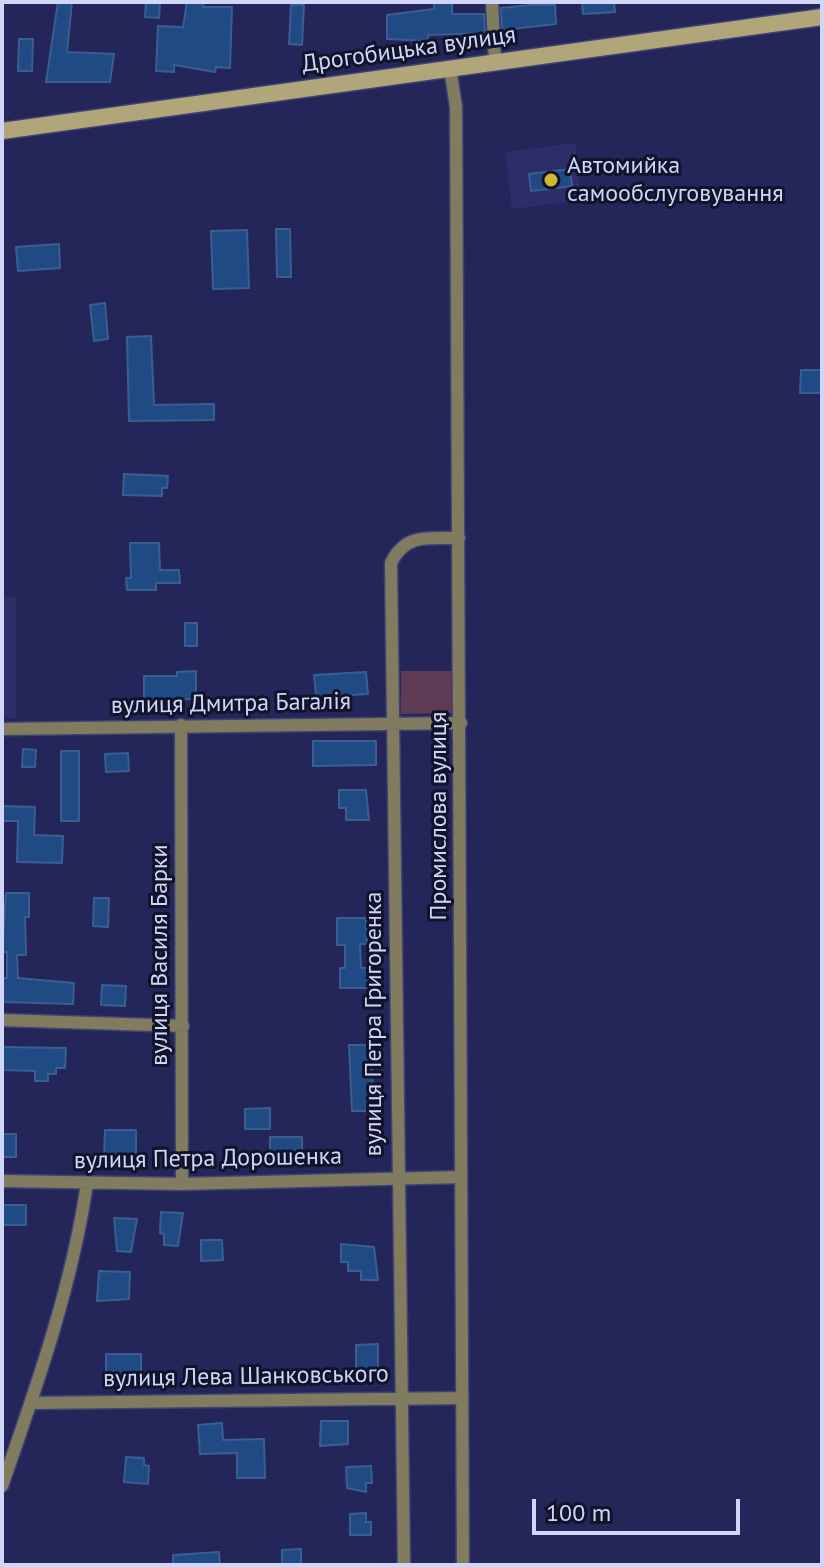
<!DOCTYPE html>
<html>
<head>
<meta charset="utf-8">
<style>
  body { margin:0 }
  #map { position:relative; width:824px; height:1567px; overflow:hidden; background:#24265a; font-family:"PT Sans",sans-serif }
  canvas { display:block }
  .frame { position:absolute; inset:0; border:4px solid #d0d6f7; pointer-events:none }
  .scale { position:absolute; left:532px; top:1499px; width:208px; height:36px; box-sizing:border-box; border:4px solid #d0d6f7; border-top:0; padding-left:10px; font-size:24px; line-height:28px; white-space:nowrap; color:#d0d6f7; -webkit-text-stroke:6px #11132a; paint-order:stroke }
</style>
</head>
<body>
<div id="map">
<canvas width="824" height="1567"></canvas>
<div class="frame"></div>
<div class="scale">100 m</div>
</div>
<script>
const c = document.querySelector('canvas').getContext('2d');
c.lineJoin = 'round';
function fillPath(path, color) {
  c.fillStyle = color;
  c.fill(path, 'evenodd');
}
function stroke(path, color, width, dash) {
  c.strokeStyle = color;
  c.lineWidth = width;
  c.lineCap = dash ? 'butt' : 'round';
  c.setLineDash(dash || []);
  c.stroke(path);
}
function label(font, color, halo, rows, align = 'center') {
  c.font = font + ' "PT Sans",sans-serif';
  c.lineWidth = 6;
  c.setLineDash([]);
  c.textBaseline = 'middle';
  c.strokeStyle = halo;
  c.fillStyle = color;
  for (const [text, x, y, turn = 0] of rows) {
    c.save();
    c.translate(x, y);
    c.rotate((+turn || 0) * Math.PI / 180);
    c.textAlign = isNaN(turn) ? turn : align;
    if (halo) c.strokeText(text, 0, 0);
    c.fillText(text, 0, 0);
    c.restore();
  }
}
const built = new Path2D(`
  M575 143 582 200 512 209 505 152Z
  M2 596 16 597V718L2 719Z`);
const green = new Path2D(`
  M401 671H453V713L401 714Z`);
const building = new Path2D(`
  M58 2H72L67 52 114 54 110 82H46Z
  M146 2H160L159 18 145 17Z
  M187 2H204L203 7H232L230 68 216 67 215 72 174 65V72L156 71 158 26 183 27Z
  M434 2H452V14H484L485 33 428 35V41L387 39V15L434 9Z
  M582 2H614L615 12 583 14Z
  M291 5H304L302 45 289 44Z
  M530 5H555L556 24 502 30 501 8Z
  M19 39H33L32 71H18Z
  M570 169 572 186 531 191 529 174Z
  M276 229H290L291 277H277Z
  M247 230 249 288 213 289 211 231Z
  M59 244 60 268 18 271 16 247Z
  M105 303 108 339 94 341 90 305Z
  M151 336 154 405 214 404V420L129 421 127 337Z
  M801 370H822V393H800Z
  M124 474 168 476 167 488H162V496L123 495Z
  M130 543H159L160 570H179L180 583H156V590H127L126 578H131Z
  M185 623H197V646H185Z
  M196 671V699L144 700V676H177V672Z
  M366 672 368 694 316 697 314 675Z
  M313 741H376V765L313 766Z
  M23 749 36 750 35 767H22Z
  M61 751H79V821H61Z
  M128 753 129 771 106 772 105 754Z
  M339 790H366L369 820H346V808H339Z
  M2 806 35 807 34 835 63 836 62 863 17 862 18 821H2Z
  M6 893H29V917H25L26 955H17L18 978 74 983 73 1004 2 1002V978H7V952H2Z
  M94 898H109L108 927 93 926Z
  M337 918H366L367 944H360L361 968H368V988H340V968H345V945H337Z
  M102 985 126 986 125 1006 101 1005Z
  M349 1045H371L374 1111H352Z
  M2 1047 66 1048 65 1068H56V1074H48V1081H35V1071L2 1070Z
  M270 1108V1129H245V1109Z
  M105 1130H136V1158L104 1157Z
  M2 1134H16V1157H2Z
  M270 1137H302V1159H270Z
  M2 1205H26V1225H2Z
  M161 1212 183 1213 178 1246 164 1245V1234L160 1233Z
  M114 1218 137 1219 131 1252 117 1251Z
  M201 1240H222L223 1260 201 1261Z
  M341 1244 374 1247 378 1280H361V1271H348V1262H341Z
  M99 1271 130 1272 129 1299 97 1301Z
  M378 1344V1369H356V1345Z
  M106 1354H141V1376H106Z
  M321 1421H348V1444L320 1446Z
  M222 1423 223 1440 264 1439 265 1478H237V1453L200 1454 198 1425Z
  M126 1457 144 1458V1465L149 1466 148 1484 124 1482Z
  M371 1466 372 1483H366V1492L347 1488 346 1467Z
  M366 1513V1522H371V1535H350V1514Z
  M301 1549V1565H282V1550Z
  M219 1552 220 1565H173V1555Z`);
const street = new Path2D(`
  M492 2 495 62
  M450 68 456 107 463 1565
  M181 725 182 1184
  M2 729 461 723
  M2 1020 183 1026
  M2 1181 182 1184 461 1177
  M31 1403 462 1398
  M2 1486C36 1388 72 1287 87 1183
  M404 1565 391 563C406 532 429 539 459 538`);
const secondary = new Path2D(`
  M2 131 822 17`);
const markers = [
  [551,180,8,"#d1b736"]
];
const streetNames = [
  ["Дрогобицька вулиця",409,50,-8],
  ["вулиця Дмитра Багалія",231,704,-1],
  ["Промислова вулиця",439,816,-90],
  ["вулиця Василя Барки",160,955,-90],
  ["вулиця Петра Григоренка",374,1024,-90],
  ["вулиця Петра Дорошенка",208,1159,-1],
  ["вулиця Лева Шанковського",246,1377,-1]
];
const poiNames = [
  ["Автомийка",567,166],
  ["самообслуговування",567,194]
];
fillPath(built, '#2b2e69');
fillPath(green, '#603b56');
fillPath(building, '#204a83');
stroke(building, '#3b5e91', 2);
stroke(street, '#404273', 15);
stroke(secondary, '#404273', 19);
stroke(street, '#817b5f', 12);
stroke(secondary, '#b0a679', 16);
for (const [x, y, r, color] of markers) {
  const dot = new Path2D();
  dot.arc(x, y, r, 0, 2 * Math.PI);
  c.fillStyle = color;
  c.fill(dot);
  stroke(dot, '#11132a', 3);
}
label('24px', '#d0d6f7', '#11132a', streetNames);
label('24px', '#d0d6f7', '#11132a', poiNames, 'left');
</script>
</body>
</html>
